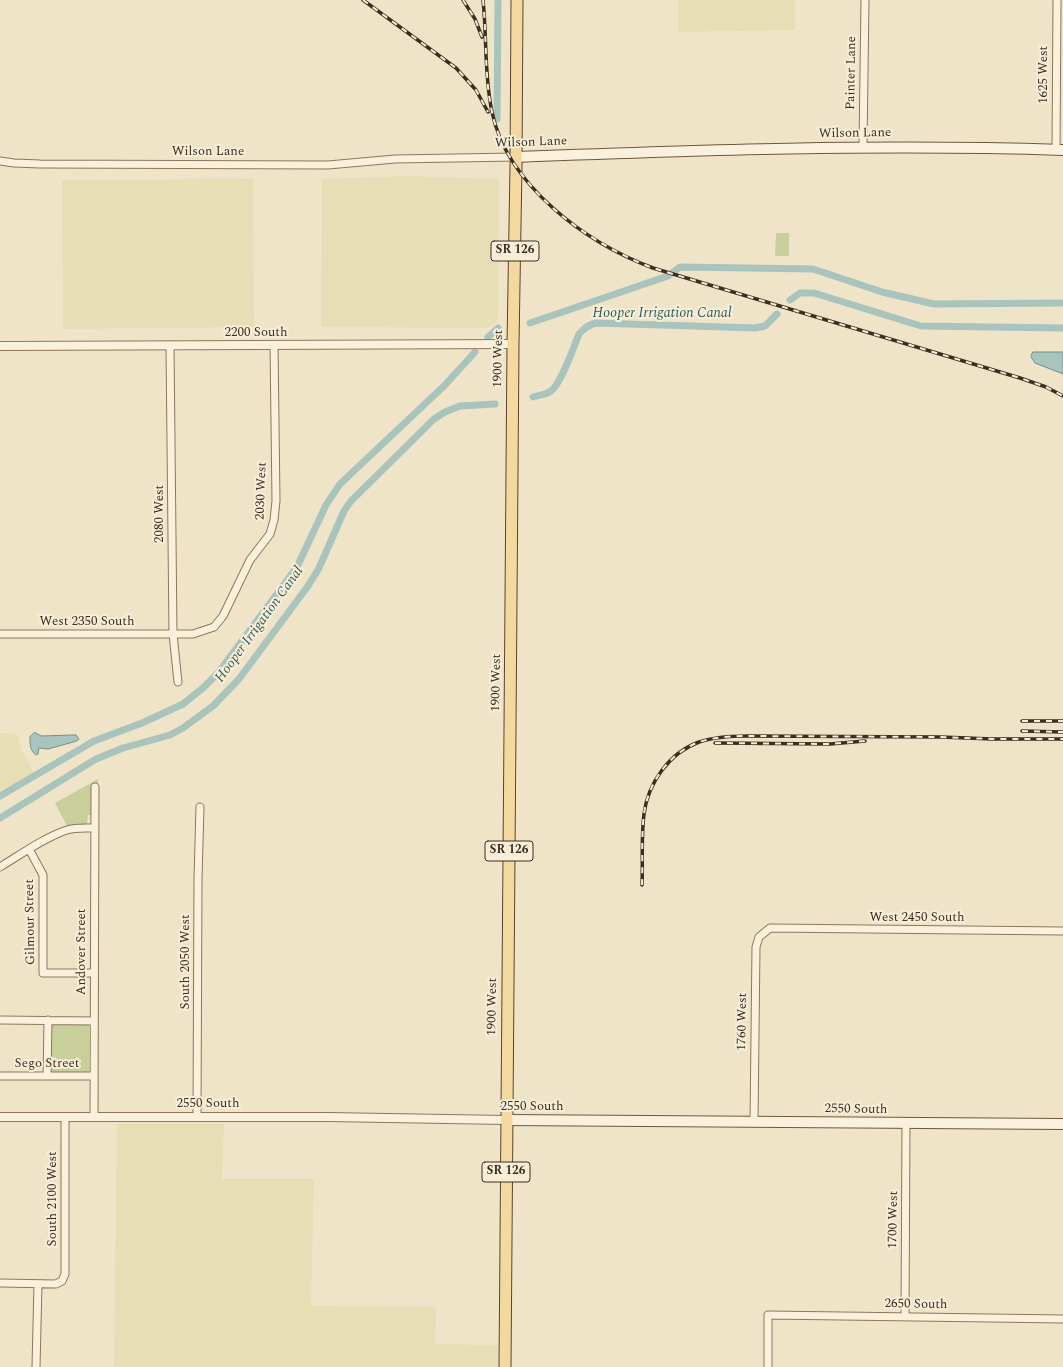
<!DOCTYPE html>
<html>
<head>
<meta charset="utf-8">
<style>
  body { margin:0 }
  canvas { display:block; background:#f0e4c8 }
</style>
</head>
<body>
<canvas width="1063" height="1367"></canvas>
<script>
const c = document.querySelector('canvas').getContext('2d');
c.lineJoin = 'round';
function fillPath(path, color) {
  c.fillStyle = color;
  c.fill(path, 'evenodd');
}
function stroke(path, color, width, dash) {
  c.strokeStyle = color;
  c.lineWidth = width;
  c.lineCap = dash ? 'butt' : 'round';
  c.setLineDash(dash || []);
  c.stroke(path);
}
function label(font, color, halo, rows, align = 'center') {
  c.font = font + ' Spectral,serif';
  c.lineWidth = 4;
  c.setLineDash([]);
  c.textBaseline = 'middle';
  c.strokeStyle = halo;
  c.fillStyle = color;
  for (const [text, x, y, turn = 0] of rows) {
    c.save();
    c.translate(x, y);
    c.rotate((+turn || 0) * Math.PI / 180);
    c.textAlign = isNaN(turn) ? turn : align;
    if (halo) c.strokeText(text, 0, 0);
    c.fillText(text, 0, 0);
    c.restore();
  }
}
const farmland = new Path2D(`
  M678 0H795V30L678 32Z
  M406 176 499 179 498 321 488 328 321 327 322 179Z
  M253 179 254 327 63 329 62 180Z
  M0 733H12L18 735 21 750 34 773 0 791Z
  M117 1124H224L222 1179H314L311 1306 436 1307 435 1344 499 1345 498 1367H114Z`);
const green = new Path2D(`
  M776 233H789V256H775Z
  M98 779V784H93L91 815H88L87 824 67 826 55 803Z
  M49 1023H89V1073H49Z`);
const water = new Path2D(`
  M1033 352H1063V374L1035 363 1031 357Z
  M34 733H36L41 736 72 735H76L79 739 77 741 48 749 39 748 38 754 36 755C30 751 30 744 30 737Z`);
const canal = new Path2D(`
  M497 119 498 0
  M790 300 800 293H814L921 326 1063 328
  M530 323 668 276 680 267 813 269 882 292 934 304 1063 303
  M488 337 498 328
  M533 397C539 395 546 395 551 391 562 382 573 348 579 334 584 328 588 325 596 323L755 328 765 326 777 314
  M0 796 94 741 142 723 183 704 203 688 218 673 297 567 326 505 340 484 444 386 475 352
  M0 818 96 759 123 748 170 735 183 728 213 706 239 679 308 586 319 568 344 511 351 501 434 419 445 412 460 406 495 404`);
const minor = new Path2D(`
  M863 147 865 0
  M1056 150 1057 0
  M0 161 14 163 40 164 328 165 395 159 516 157
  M170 346 173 634 178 682
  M0 634H193L214 627 223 616 250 560 270 534 274 520 276 501 274 345
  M29 849 43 875V973H94
  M0 867C20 855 45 837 67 830 76 827 85 828 95 828
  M0 1020 94 1021
  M0 1076H94
  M47 1076 48 1020
  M94 1117 95 787
  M197 1117 198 878 200 807
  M754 1122 756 947 759 937 770 928 1063 931
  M0 1283 56 1284 62 1281 65 1274V1117
  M905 1317 906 1123
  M36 1367 38 1284
  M768 1367V1315L1063 1319`);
const tertiary = new Path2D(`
  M0 346 513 344
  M0 1117H328L506 1120`);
const secondary = new Path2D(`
  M516 157C698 150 881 144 1063 150
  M506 1120 1063 1124`);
const primary = new Path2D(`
  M505 1367 513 344 516 166 517 0`);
const rail = new Path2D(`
  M363 0 456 68 476 90 488 112
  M463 0 475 19 482 37
  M483 0C487 37 484 75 492 112 507 185 586 243 653 268L1020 378 1046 387 1063 396
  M1022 721H1063
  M1022 731 1063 732
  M715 743 830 744 865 741
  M642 885C643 862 641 837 644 814 648 783 669 753 699 742 714 737 732 736 748 736L941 737 992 739H1063`);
const shields = [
  [515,251,48],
  [509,851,48],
  [506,1172,48]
];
const shieldNames = [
  ["SR 126",515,251],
  ["SR 126",509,851],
  ["SR 126",506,1172]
];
const streetNames = [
  ["Painter Lane",852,73,-89],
  ["1625 West",1044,75,-90],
  ["Wilson Lane",855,134,-1],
  ["Wilson Lane",531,143,-2],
  ["Wilson Lane",208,152],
  ["2200 South",256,333],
  ["1900 West",499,359,-89],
  ["2030 West",262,491,-88],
  ["2080 West",160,514,-90],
  ["West 2350 South",87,622],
  ["1900 West",497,683,-89],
  ["West 2450 South",917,918],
  ["Gilmour Street",31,922,-91],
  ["Andover Street",82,952,-90],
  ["South 2050 West",186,962,-90],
  ["1900 West",493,1007,-89],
  ["1760 West",743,1022,-89],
  ["Sego Street",47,1064],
  ["2550 South",208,1104],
  ["2550 South",532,1107],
  ["2550 South",856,1110,1],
  ["South 2100 West",53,1199,-90],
  ["1700 West",894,1220,-89],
  ["2650 South",916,1305,1]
];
const waterNames = [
  ["Hooper Irrigation Canal",662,314],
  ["Hooper Irrigation Canal",260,625,-54]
];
fillPath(farmland, '#e6deb5');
fillPath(green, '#c9cf9b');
fillPath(water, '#a9c4bc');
stroke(water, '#6f938a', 1);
stroke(canal, '#a9c4bc', 7);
stroke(minor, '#8d765c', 9);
stroke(tertiary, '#8d765c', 10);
stroke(secondary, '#6f573f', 12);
stroke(primary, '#5b4430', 13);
stroke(minor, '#faf1dc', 7);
stroke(tertiary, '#faf1dc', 8);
stroke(secondary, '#faf1dc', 10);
stroke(primary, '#f3d9a0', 11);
stroke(rail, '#3d2e20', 3.5);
stroke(rail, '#f7eed8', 2, [6]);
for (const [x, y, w] of shields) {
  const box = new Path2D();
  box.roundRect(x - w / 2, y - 10, w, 20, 3);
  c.fillStyle = '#f7eed8';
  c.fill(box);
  stroke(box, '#3d2e20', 1);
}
label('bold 12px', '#3d2e20', null, shieldNames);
label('13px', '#3d2e20', '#f7eed8', streetNames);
label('italic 14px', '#2f5d5a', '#f7eed8', waterNames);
</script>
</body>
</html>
